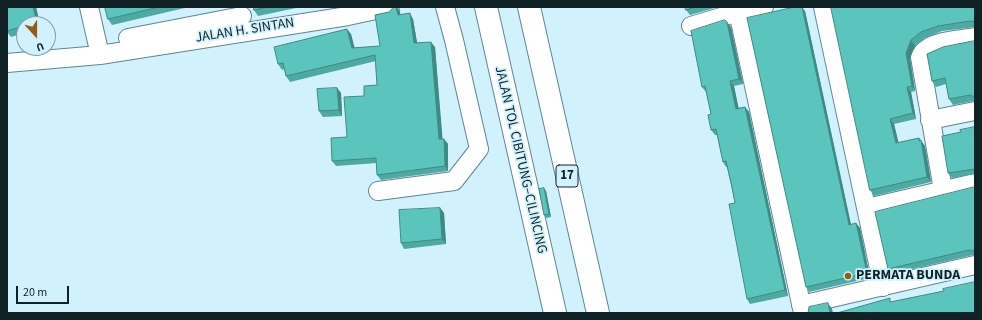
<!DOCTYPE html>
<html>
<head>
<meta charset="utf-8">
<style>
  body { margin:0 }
  #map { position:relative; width:982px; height:320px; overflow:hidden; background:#d1f2fd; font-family:"Source Sans 3",sans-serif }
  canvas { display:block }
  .frame { position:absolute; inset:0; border:8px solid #112226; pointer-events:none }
  .north { position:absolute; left:16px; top:16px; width:40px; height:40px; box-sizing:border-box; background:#d1f2fd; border:1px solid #849fa7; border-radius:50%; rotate:159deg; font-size:11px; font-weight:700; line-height:16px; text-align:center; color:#112226 }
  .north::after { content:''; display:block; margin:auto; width:14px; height:18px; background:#925c12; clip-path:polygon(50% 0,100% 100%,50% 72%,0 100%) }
  .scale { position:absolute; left:16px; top:286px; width:53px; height:18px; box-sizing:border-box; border:2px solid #112226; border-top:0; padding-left:5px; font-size:12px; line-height:14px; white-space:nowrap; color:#112226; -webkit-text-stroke:3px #d1f2fd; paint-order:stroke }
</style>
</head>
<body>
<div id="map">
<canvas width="982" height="320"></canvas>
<div class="frame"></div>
<div class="north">U</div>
<div class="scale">20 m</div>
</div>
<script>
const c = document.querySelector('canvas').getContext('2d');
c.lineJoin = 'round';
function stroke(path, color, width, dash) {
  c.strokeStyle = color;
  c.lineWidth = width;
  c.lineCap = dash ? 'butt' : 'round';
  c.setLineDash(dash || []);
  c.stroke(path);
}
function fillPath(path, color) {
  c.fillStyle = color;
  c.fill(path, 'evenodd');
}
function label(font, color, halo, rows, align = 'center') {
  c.font = font + ' "Source Sans 3",sans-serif';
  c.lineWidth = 3.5;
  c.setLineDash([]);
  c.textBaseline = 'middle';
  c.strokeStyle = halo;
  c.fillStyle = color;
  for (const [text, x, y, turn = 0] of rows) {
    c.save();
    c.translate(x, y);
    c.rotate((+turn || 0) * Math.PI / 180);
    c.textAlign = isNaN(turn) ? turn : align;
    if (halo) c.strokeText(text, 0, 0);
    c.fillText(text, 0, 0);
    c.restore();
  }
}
const minor = new Path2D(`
  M89 7 100 55
  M737 7 803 313
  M823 7 883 287
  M691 26 738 12 764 7
  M128 38 242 16
  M7 63 100 55 348 16 390 7
  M930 120 975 111
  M943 190 920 57C927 40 959 40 975 37
  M378 191 454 181 479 149 454 40 445 7
  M867 208 975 183
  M801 305 975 265`);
const motorway = new Path2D(`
  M486 7 555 313
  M529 7 598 313`);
const wall = new Path2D(`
  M7 7H36L40 24H24V33L11 37 7 32Z
  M105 7H189L112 25 108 19Z
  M254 7H301L258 16 254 10Z
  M685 7H718L690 15 686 10Z
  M831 7H975V27L942 31 925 38 915 46 910 58 915 91 911 92 916 119 894 124 898 143 919 138 925 146 931 182 874 196 870 190Z
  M400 11V15L413 19 417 43 435 47 442 139H444L448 144V171L381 180 377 175V163L336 166 332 161 347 137 364 96 377 85 376 61 290 82 286 76 284 69 282 70 278 64 351 34 354 48 380 46Z
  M805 11 851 224 860 228 870 278 809 292 806 287Z
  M731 27 743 84 734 86 738 108 745 107 749 112 788 296 750 304 747 299 735 203 727 167H726L723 162 717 135H715L711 130V114L706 92 702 87Z
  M975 41V101H973L953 105 949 99 946 84 936 87 932 81Z
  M337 88 341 93 342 116 323 117 319 111Z
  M975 127V174L952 178 948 173 961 132Z
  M975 187V255H973L891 274 888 269Z
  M546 191 551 217 546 218 544 215Z
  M440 208 444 213 446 244 404 249 401 243Z`);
const shadedWall = new Path2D(`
  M33 7H36L40 24H38L37 23Z
  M396 7H397L400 11 401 21 398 15Z
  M802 7 805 11 852 230 849 225Z
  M410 13 413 19 418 48 414 43Z
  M727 22 731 27 743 84 739 79Z
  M347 29 351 34 356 53 352 48Z
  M911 40 915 46 910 58 915 91 912 86 906 53Z
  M431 42 435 47 443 144 439 139Z
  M730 81 734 86 740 114 736 109Z
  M907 87 911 92 916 119 913 113Z
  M337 88 341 93 342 116 339 110Z
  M745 107 749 112 788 296 785 290Z
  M890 119 894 124 900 148 896 143Z
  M919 138 925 146 931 182 927 177Z
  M444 139 448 144V171L445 166Z
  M544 188 546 191 551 217 549 214Z
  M440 208 444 213 446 244 442 239Z
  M856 223 860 228 870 278 867 273Z
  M828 303 832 309 833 313H830Z`);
const building = new Path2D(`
  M7 7H33L37 23 32 24H24V26L7 31Z
  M105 7H159L108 19Z
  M254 7H268L254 10Z
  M394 7H396L398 15 410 13 414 43 431 42 439 139H444L445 166 377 175 376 158 332 161 331 138 347 137 344 97 364 96V86L377 85 375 55 286 76 283 63 278 64 274 47 347 29 352 48 380 46 375 15 389 12Z
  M685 7H696L686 10Z
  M795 7H802L849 225 856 223 867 273 806 287 747 18Z
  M831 7H975V22L970 21 938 26 921 32 911 40 906 53 912 86 907 87 913 113 890 119 896 143 919 138V141L921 140 927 177 870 190Z
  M725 20 727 22 739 79 730 81 736 109 745 107 785 290 747 299 729 204 735 203 732 187 726 161 723 162 716 129 711 130 708 115 711 114 705 86 702 87 691 31Z
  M975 41V97L970 95 949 99 945 78 932 81 927 54 943 47Z
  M337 88 339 110 319 111 317 89Z
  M975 127V169L948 173 942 136 961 132 960 130Z
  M975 187V251L969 250 888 269 875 212Z
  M544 188 549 214 544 215 539 189Z
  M440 208 442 239 401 243 399 210Z
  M975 282V313H837L890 298V302L944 291 943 289Z
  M828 303 830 313H808L809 307Z`);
const markers = [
  [848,276,4,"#925c12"]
];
const shields = [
  [567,176,22]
];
const shieldNames = [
  ["17",567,176]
];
const streetNames = [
  ["JALAN H. SINTAN",245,31,-9],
  ["JALAN TOL CIBITUNG–CILINCING",520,160,77]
];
const poiNames = [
  ["PERMATA BUNDA",856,276]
];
stroke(minor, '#5f8692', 20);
stroke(motorway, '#5f8692', 24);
stroke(minor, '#fff', 18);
stroke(motorway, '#fff', 22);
fillPath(wall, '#4ea9a3');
fillPath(shadedWall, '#408a84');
fillPath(building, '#5bc5bd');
stroke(building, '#408a84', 1);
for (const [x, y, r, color] of markers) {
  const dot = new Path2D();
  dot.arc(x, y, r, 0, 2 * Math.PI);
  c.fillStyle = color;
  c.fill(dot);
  stroke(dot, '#d1f2fd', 1.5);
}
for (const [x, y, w] of shields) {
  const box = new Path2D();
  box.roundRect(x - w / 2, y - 11, w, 22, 3);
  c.fillStyle = '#d1f2fd';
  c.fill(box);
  stroke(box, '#112226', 1);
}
label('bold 13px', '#112226', null, shieldNames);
label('14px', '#112226', '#d1f2fd', streetNames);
label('bold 14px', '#112226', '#d1f2fd', poiNames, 'left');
</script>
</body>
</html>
